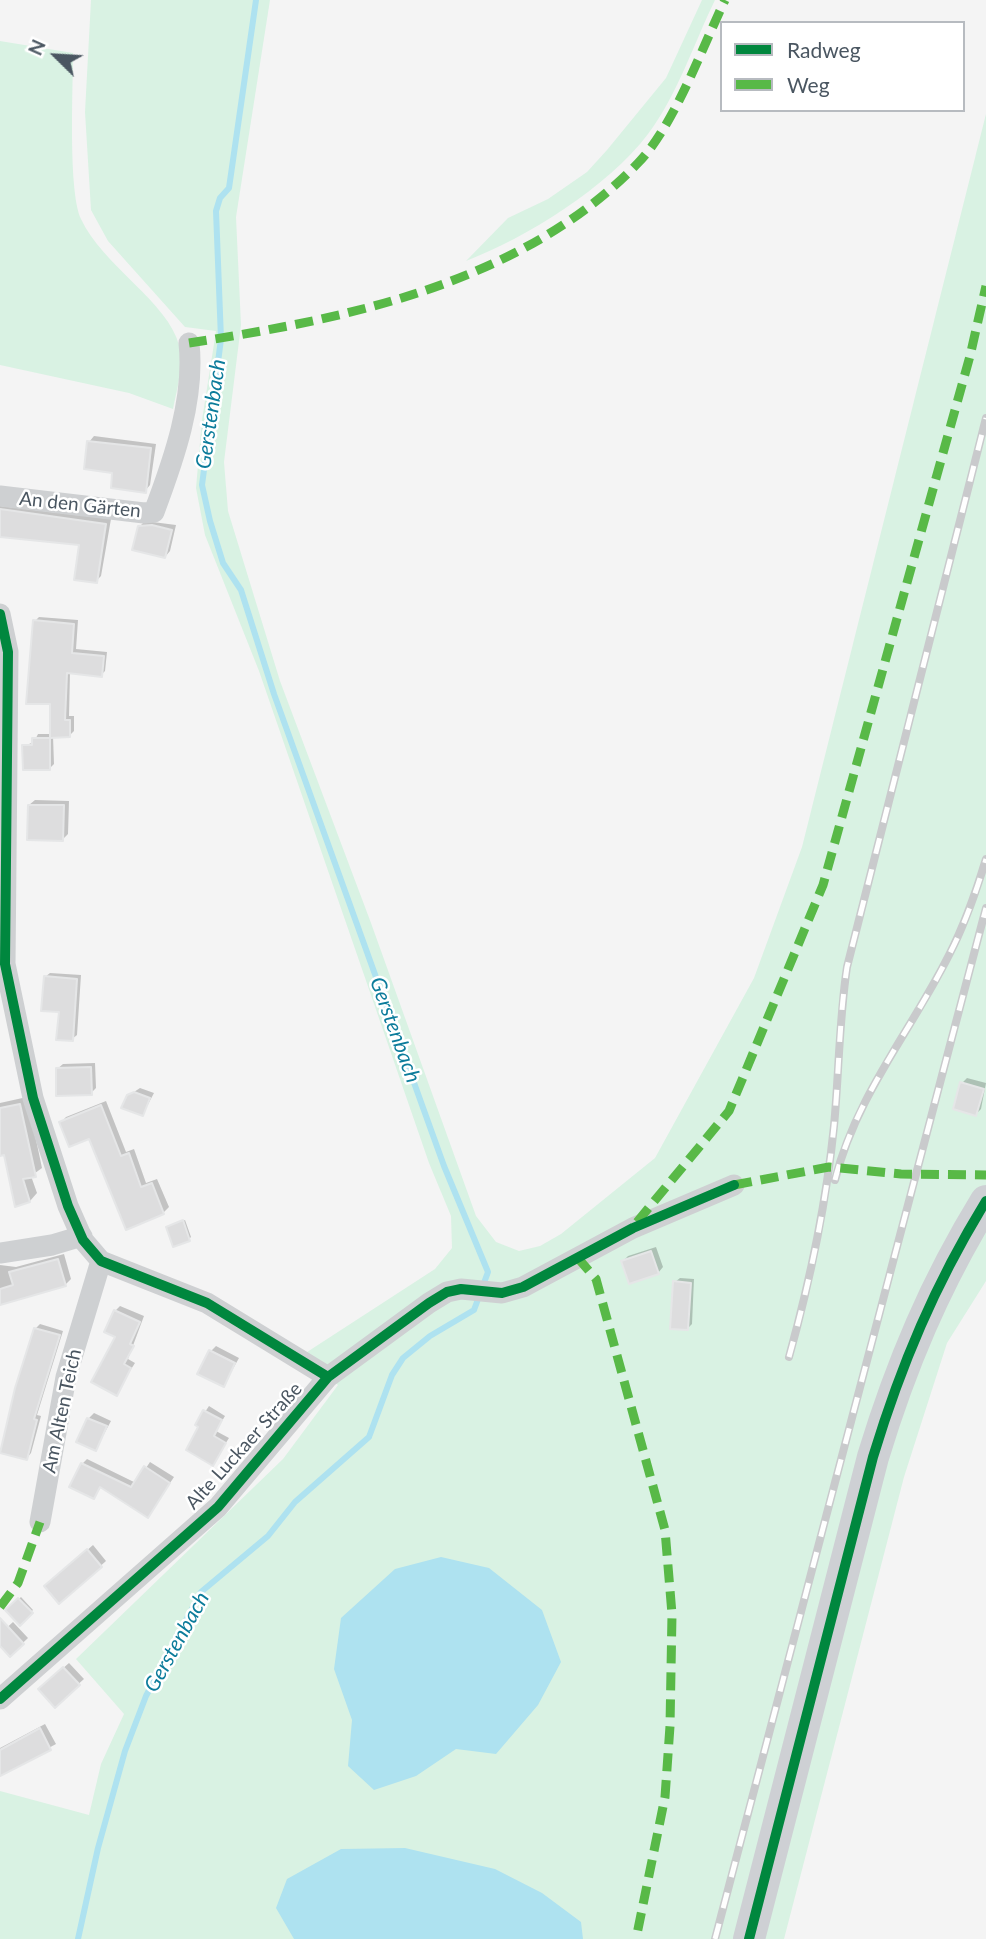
<!DOCTYPE html>
<html>
<head>
<meta charset="utf-8">
<style>
  body { margin:0 }
  #map { position:relative; width:986px; height:1939px; overflow:hidden; background:#f4f4f4; font-family:Lato,sans-serif }
  canvas { display:block }
  .legend { position:absolute; left:720px; top:21px; width:245px; height:91px; box-sizing:border-box; background:#fff; border:2px solid #b7bbc0; margin:0; padding:9px 12px; list-style:none; font-size:21px; color:#4a5661 }
  .legend li { display:flex; align-items:center; gap:14px; height:35px }
  .legend b { width:35px; border:2px solid #b7bbc0 }
  .north { position:absolute; left:21px; top:21px; width:70px; height:70px; -webkit-text-stroke:5px #fff; paint-order:stroke; rotate:294deg; font-size:19px; font-weight:700; line-height:28px; text-align:center; color:#4a5661 }
  .north::after { content:''; display:block; margin:auto; width:24px; height:32px; background:#4a5661; clip-path:polygon(50% 0,100% 100%,50% 72%,0 100%) }
</style>
</head>
<body>
<div id="map">
<canvas width="986" height="1939"></canvas>
<ul class="legend">
<li><b style="height:9px;background:#00873e"></b>Radweg</li>
<li><b style="height:9px;background:#58b947"></b>Weg</li>
</ul>
<div class="north">N</div>
</div>
<script>
const c = document.querySelector('canvas').getContext('2d');
c.lineJoin = 'round';
function fillPath(path, color) {
  c.fillStyle = color;
  c.fill(path, 'evenodd');
}
function stroke(path, color, width, dash) {
  c.strokeStyle = color;
  c.lineWidth = width;
  c.lineCap = dash ? 'butt' : 'round';
  c.setLineDash(dash || []);
  c.stroke(path);
}
function label(font, color, halo, rows, align = 'center') {
  c.font = font + ' Lato,sans-serif';
  c.lineWidth = 5;
  c.setLineDash([]);
  c.textBaseline = 'middle';
  c.strokeStyle = halo;
  c.fillStyle = color;
  for (const [text, x, y, turn = 0] of rows) {
    c.save();
    c.translate(x, y);
    c.rotate((+turn || 0) * Math.PI / 180);
    c.textAlign = isNaN(turn) ? turn : align;
    if (halo) c.strokeText(text, 0, 0);
    c.fillText(text, 0, 0);
    c.restore();
  }
}
const green = new Path2D(`
  M91 0H270L236 217 241 325 224 462 228 511 280 681 371 923 476 1216 496 1242 519 1251 540 1246 561 1234 655 1158 754 978 802 847 986 114V1190L953 1242 739 1939H0V1791L89 1815 101 1764 124 1714 76 1659 283 1459 338 1385 304 1354 435 1269 452 1248 451 1216 429 1163 259 671 205 535 196 488 202 420 216 331 185 327 108 241 91 210 85 112Z
  M702 0H715C694 43 677 96 648 134 608 187 526 238 466 261L508 218 548 199 587 172 607 150 666 78Z
  M0 41 73 53C73 89 68 190 81 219 102 265 168 302 179 345 184 366 177 389 173 409L129 393 0 365Z
  M986 1225V1281L947 1343 904 1477 784 1939H758L912 1361Z`);
const water = new Path2D(`
  M441 1557 489 1568 542 1610 561 1662 538 1705 496 1754 456 1749 416 1776 374 1790 348 1766 352 1720 334 1669 341 1618 395 1569Z
  M405 1848 495 1869 542 1893 581 1922 583 1939H294L276 1908 287 1879 341 1849Z`);
const shadow = new Path2D(`
  M94 436 156 444 150 485 145 491 114 471 89 442Z
  M0 506 111 519 101 576 96 581 81 543 0 536Z
  M145 521 176 525 170 551 165 557 140 526Z
  M39 617 78 620 76 649 107 652 105 671 101 675 70 672 69 716H74V731L70 735 53 736 54 764 50 768 24 746 34 742 38 734H52L51 703 35 621Z
  M35 800 69 801 68 834 63 839 29 805Z
  M50 973 81 975 77 1035 72 1039 45 977Z
  M95 1063 96 1088 91 1093 57 1069 63 1064Z
  M967 1078 986 1083 981 1109 976 1114 962 1083Z
  M140 1088 154 1093 143 1114 128 1096Z
  M27 1097 42 1168 31 1176 37 1193 30 1201 6 1153 0 1155V1103Z
  M106 1101 126 1152 134 1149 146 1183 157 1179 169 1207 163 1213 90 1137 61 1122 66 1117Z
  M185 1220 191 1237 189 1239 168 1227Z
  M656 1247 663 1267 658 1273 623 1261 628 1256Z
  M64 1254 71 1279 65 1285 0 1291V1265L16 1267Z
  M680 1278 694 1279 692 1324 687 1329 675 1282Z
  M120 1306 144 1316 128 1359 135 1363 116 1393 115 1311Z
  M40 1324 63 1331 37 1415 41 1416 31 1453 27 1458 35 1329Z
  M216 1346 239 1358 224 1385 211 1351Z
  M209 1406 225 1416 216 1431 229 1438 213 1463 201 1427 197 1424Z
  M94 1413 111 1421 96 1449 88 1419Z
  M87 1459 136 1483 150 1462 174 1477 148 1516 102 1486 94 1497 82 1464Z
  M93 1545 106 1561 60 1602 52 1581Z
  M21 1597 33 1610 20 1623 7 1610Z
  M13 1622 28 1638 10 1655 0 1644V1634Z
  M69 1663 84 1679 55 1705 45 1684Z
  M45 1724 56 1744 1 1774 0 1748Z`);
const stream = new Path2D(`
  M78 1939 98 1848 125 1751 146 1696 201 1592 268 1536 295 1502 369 1437 392 1375 403 1358 430 1336 474 1310 488 1272 444 1166 274 694 241 590 223 563 210 521 202 485 221 339 216 211 220 198 229 188 256 0`);
const building = new Path2D(`
  M87 441 151 448 146 493 111 488 112 473 84 469Z
  M0 509 106 524 97 583 74 580 79 545 0 537Z
  M152 525 172 530 165 558 132 550 138 526Z
  M33 620 74 624 72 653 104 656 102 677 67 673 65 720H70V737L50 738V704H26Z
  M32 738H50V770H23L22 745H32Z
  M28 805H64L63 841 27 840Z
  M44 976 77 979 73 1041 56 1040 59 1012 41 1011Z
  M91 1067 92 1095 56 1096V1068Z
  M960 1082 984 1089 976 1116 953 1109Z
  M134 1092 150 1098 143 1116 121 1108 127 1095Z
  M20 1104 36 1177 23 1179 30 1202 15 1207 4 1155 0 1156V1108Z
  M101 1105 121 1156 129 1153 141 1187 152 1183 164 1214 126 1230 89 1139 69 1147 59 1122Z
  M183 1220 190 1241 173 1247 166 1227Z
  M651 1251 659 1274 629 1284 621 1261Z
  M58 1259 66 1286 0 1305V1289L13 1285 9 1272Z
  M673 1281 691 1283 688 1330 670 1329Z
  M114 1310 140 1322 130 1344 134 1346 124 1364 131 1368 117 1396 91 1382 115 1337 104 1332Z
  M34 1328 60 1335 34 1419 37 1420 27 1460 0 1453 15 1388Z
  M209 1350 235 1363 224 1387 197 1374Z
  M203 1410 222 1420 214 1436 226 1443 213 1466 186 1450 198 1427 195 1425Z
  M87 1418 107 1426 96 1451 76 1442Z
  M81 1463 131 1487 144 1466 170 1483 148 1518 100 1487 94 1499 69 1487Z
  M87 1549 102 1567 59 1604 44 1586Z
  M18 1598 33 1613 20 1626 5 1610Z
  M0 1618 24 1644 10 1657 0 1646Z
  M63 1667 80 1685 55 1708 38 1689Z
  M40 1728 51 1750 0 1776V1750Z`);
const street = new Path2D(`
  M0 496 144 513 154 512C174 459 195 399 189 343
  M0 614 8 652 5 964 33 1098 68 1206 83 1240 101 1261 207 1303 328 1377
  M0 1253 52 1245 82 1236
  M40 1522 66 1377 101 1261
  M0 1699 218 1507 328 1377 429 1303 447 1292 461 1289 502 1293 523 1287 633 1228 734 1185`);
const secondary = new Path2D(`
  M749 1939 873 1457C901 1365 935 1284 986 1201`);
const rail = new Path2D(`
  M835 1180C856 1096 911 1031 949 955 965 924 976 892 986 859
  M789 1357C810 1281 826 1205 834 1126 839 1073 839 1020 847 967L986 418
  M715 1939 986 908`);
const quiet = new Path2D(`
  M189 343C346 319 523 283 638 163 674 126 702 48 725 0
  M734 1185 829 1167 901 1174 986 1175
  M637 1222 729 1111 823 885 970 356 986 286
  M577 1257 596 1279 665 1530 672 1614 670 1726 665 1797 636 1939
  M0 1607 18 1583 40 1522`);
const cycleway = new Path2D(`
  M0 614 8 652 5 964 33 1098 68 1206 83 1240 101 1261 207 1303 328 1377
  M0 1699 218 1507 328 1377 429 1303 447 1292 461 1289 502 1293 523 1287 633 1228 734 1185
  M749 1939 873 1457C901 1365 935 1284 986 1201`);
const streetNames = [
  ["An den Gärten",80,505,6],
  ["Am Alten Teich",62,1411,-78],
  ["Alte Luckaer Straße",244,1446,-48]
];
const waterNames = [
  ["Gerstenbach",211,414,-82],
  ["Gerstenbach",395,1030,70],
  ["Gerstenbach",177,1642,-61]
];
fillPath(green, '#d9f2e3');
fillPath(water, '#aee2f0');
fillPath(shadow, '#0003');
stroke(stream, '#aee2f0', 6);
fillPath(building, '#ddddde');
stroke(building, '#e5e6e7', 2);
stroke(street, '#ced0d2', 21);
stroke(secondary, '#ced0d4', 32);
stroke(rail, '#c9cacc', 8);
stroke(rail, '#fff', 5, [16]);
stroke(quiet, '#58b947', 9, [18, 9]);
stroke(cycleway, '#00873e', 10);
label('19px', '#4a5661', '#fff', streetNames);
label('italic 21px', '#0c7c9b', '#fff', waterNames);
</script>
</body>
</html>
